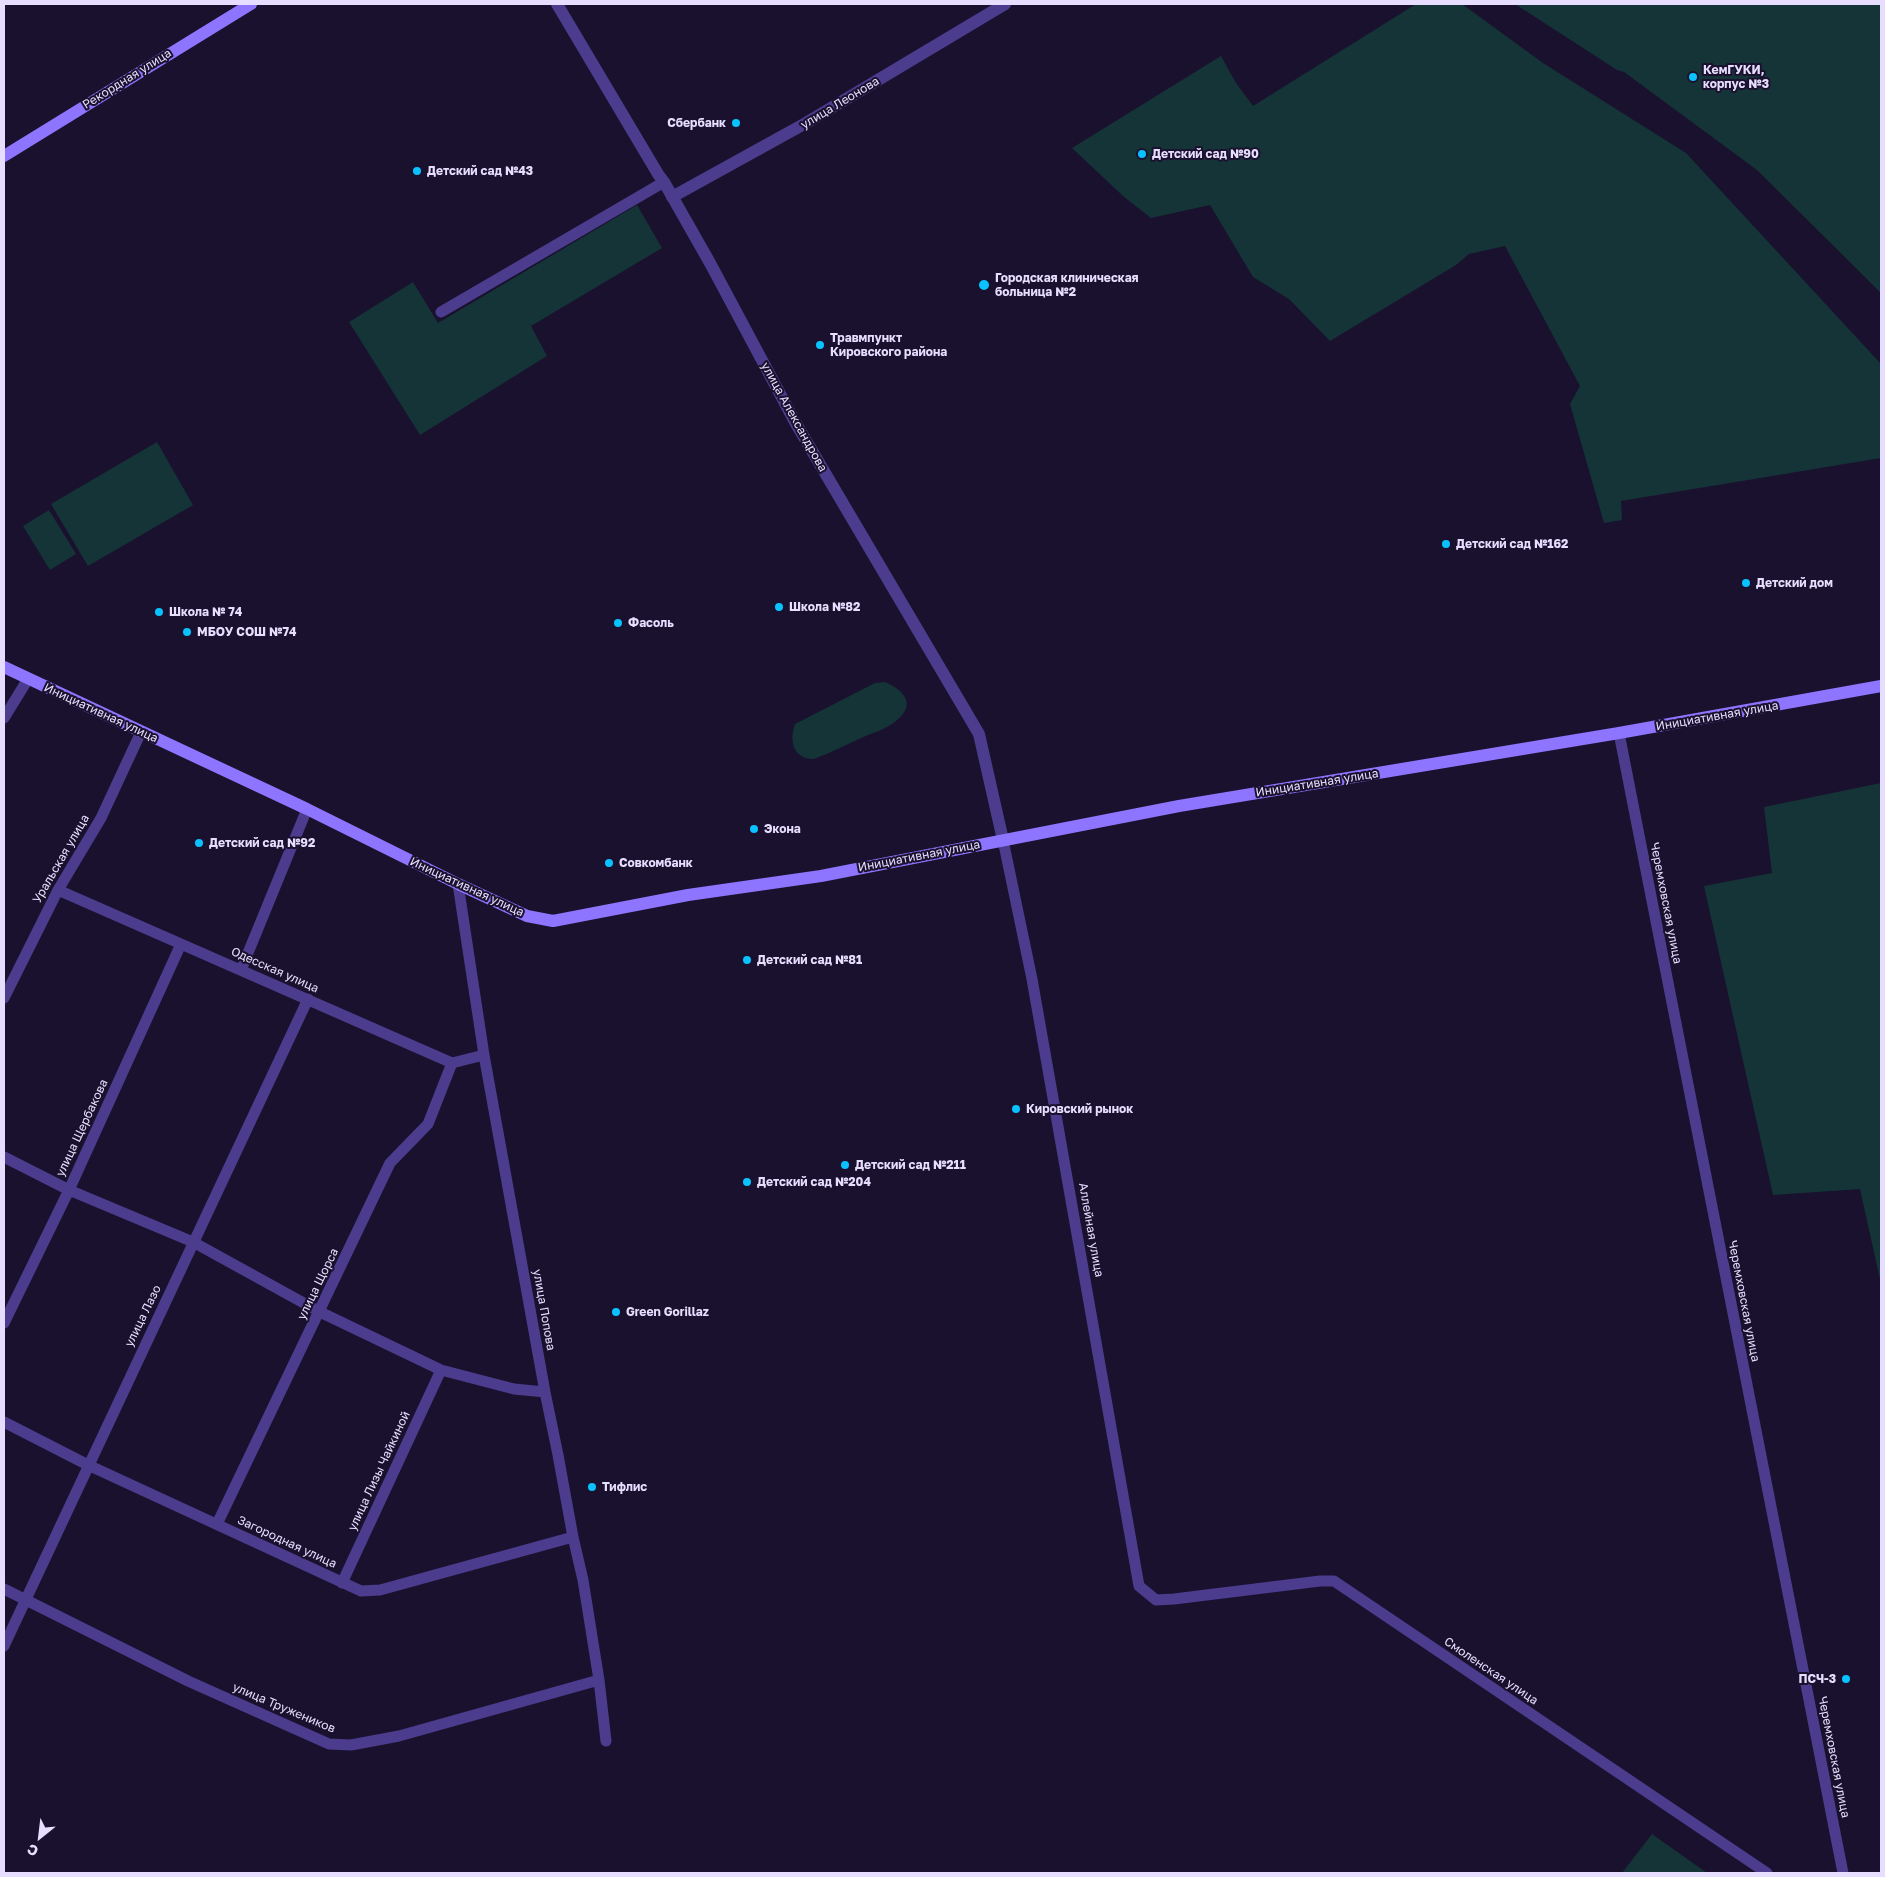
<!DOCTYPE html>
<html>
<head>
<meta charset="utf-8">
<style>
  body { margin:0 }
  #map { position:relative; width:1885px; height:1877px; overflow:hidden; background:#1a112e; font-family:"Golos Text",sans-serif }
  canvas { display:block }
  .frame { position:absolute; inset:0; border:5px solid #e7deff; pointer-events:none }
  .north { position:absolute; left:15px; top:1812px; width:50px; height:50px; -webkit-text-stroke:4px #1a112e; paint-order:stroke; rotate:209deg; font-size:14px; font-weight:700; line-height:20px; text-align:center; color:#e7deff }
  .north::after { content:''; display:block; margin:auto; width:18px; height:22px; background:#e7deff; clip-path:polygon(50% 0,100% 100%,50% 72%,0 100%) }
</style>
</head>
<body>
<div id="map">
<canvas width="1885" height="1877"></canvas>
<div class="frame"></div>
<div class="north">С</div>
</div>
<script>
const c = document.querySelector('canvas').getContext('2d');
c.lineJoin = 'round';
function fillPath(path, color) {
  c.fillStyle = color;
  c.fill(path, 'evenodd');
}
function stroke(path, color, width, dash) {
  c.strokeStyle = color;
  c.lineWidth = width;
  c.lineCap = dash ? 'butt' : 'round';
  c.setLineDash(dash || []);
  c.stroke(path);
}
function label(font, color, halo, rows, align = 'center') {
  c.font = font + ' "Golos Text",sans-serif';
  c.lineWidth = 4;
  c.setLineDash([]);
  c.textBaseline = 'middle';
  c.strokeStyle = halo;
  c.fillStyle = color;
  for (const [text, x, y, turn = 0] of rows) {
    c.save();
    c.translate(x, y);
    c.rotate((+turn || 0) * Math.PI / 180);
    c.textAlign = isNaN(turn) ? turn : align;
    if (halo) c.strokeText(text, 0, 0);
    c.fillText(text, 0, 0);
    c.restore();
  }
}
const green = new Path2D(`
  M1416 4H1462L1543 63 1686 153 1881 364V458L1621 501 1622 520 1604 523 1570 404 1580 386 1505 246 1469 254 1456 265 1330 341 1289 299 1253 277 1210 205 1151 218 1123 196 1072 148 1221 56 1236 83 1253 106Z
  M1515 4H1881V293L1757 170 1624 72 1617 70Z
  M637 205 662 248 531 326 547 356 420 435 349 322 413 282 438 323Z
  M157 442 193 505 88 566 51 504Z
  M49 510 76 554 50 570 23 526Z
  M885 682C904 690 917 705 896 721 887 729 872 733 861 738 845 745 830 753 814 759 793 759 789 741 795 724L875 683Z
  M1881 783V1284L1860 1189 1773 1195 1704 886 1772 873 1764 807Z
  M1652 1834 1707 1873H1622Z`);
const minor = new Path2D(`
  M441 312 664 182
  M4 718 28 679
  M1619 733 1843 1873
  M1003 840 1032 979 1139 1586 1156 1600 1174 1599 1320 1581H1334L1767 1873
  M458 884 484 1055 545 1392 558 1455 573 1537 583 1580 599 1680 606 1741
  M58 890 452 1063 484 1055
  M241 970 307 809
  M4 998 58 890 101 818 141 732
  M4 1157 69 1190 193 1242 320 1312 441 1370 514 1389 545 1392
  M4 1323 69 1190 181 944
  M4 1422 88 1465 361 1591 380 1590 573 1537
  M217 1524 390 1163 428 1124 452 1063
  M342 1583 441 1370
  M4 1589 188 1681 329 1744 351 1745 399 1736 599 1680
  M4 1646 308 999`);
const tertiary = new Path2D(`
  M557 4 658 174 664 182 710 263 795 422 979 734 1003 840
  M672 197 806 123 1005 4`);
const secondary = new Path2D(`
  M4 156 251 4
  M4 667 307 809 458 884 527 916 553 921 688 895 821 876 1179 806 1619 733 1881 686`);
const markers = [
  [1693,77,5,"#0ac2ff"],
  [736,123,5,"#0ac2ff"],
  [1142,154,5,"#0ac2ff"],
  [417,171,5,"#0ac2ff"],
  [984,285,6,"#0ac2ff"],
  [820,345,5,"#0ac2ff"],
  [1446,544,5,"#0ac2ff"],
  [1746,583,5,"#0ac2ff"],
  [779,607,5,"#0ac2ff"],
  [159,612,5,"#0ac2ff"],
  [618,623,5,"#0ac2ff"],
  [187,632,5,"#0ac2ff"],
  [754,829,5,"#0ac2ff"],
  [199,843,5,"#0ac2ff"],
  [609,863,5,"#0ac2ff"],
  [747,960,5,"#0ac2ff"],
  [1016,1109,5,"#0ac2ff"],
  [845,1165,5,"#0ac2ff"],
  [747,1182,5,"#0ac2ff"],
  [616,1312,5,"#0ac2ff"],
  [592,1487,5,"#0ac2ff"],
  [1846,1679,5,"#0ac2ff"]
];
const poiNames = [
  ["КемГУКИ,",1703,70],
  ["корпус №3",1703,84],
  ["Сбербанк",726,123,"right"],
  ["Детский сад №90",1152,154],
  ["Детский сад №43",427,171],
  ["Городская клиническая",995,278],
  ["больница №2",995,292],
  ["Травмпункт",830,338],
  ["Кировского района",830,352],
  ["Детский сад №162",1456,544],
  ["Детский дом",1756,583],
  ["Школа №82",789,607],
  ["Школа № 74",169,612],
  ["Фасоль",628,623],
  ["МБОУ СОШ №74",197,632],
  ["Экона",764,829],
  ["Детский сад №92",209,843],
  ["Совкомбанк",619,863],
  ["Детский сад №81",757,960],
  ["Кировский рынок",1026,1109],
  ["Детский сад №211",855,1165],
  ["Детский сад №204",757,1182],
  ["Green Gorillaz",626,1312],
  ["Тифлис",602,1487],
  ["ПСЧ-3",1836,1679,"right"]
];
const streetNames = [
  ["Рекордная улица",127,79,-32],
  ["улица Леонова",840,103,-31],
  ["улица Александрова",794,417,61],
  ["Инициативная улица",101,713,25],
  ["Инициативная улица",1717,716,-10],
  ["Инициативная улица",1317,783,-9],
  ["Инициативная улица",919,856,-11],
  ["Уральская улица",61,859,-60],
  ["Инициативная улица",467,887,25],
  ["Черемховская улица",1666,903,79],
  ["Одесская улица",275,970,24],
  ["улица Щербакова",82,1128,-65],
  ["Аллейная улица",1091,1230,80],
  ["улица Щорса",318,1284,-64],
  ["Черемховская улица",1744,1301,79],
  ["улица Попова",544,1310,80],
  ["улица Лазо",143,1316,-64],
  ["улица Лизы Чайкиной",379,1471,-65],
  ["Загородная улица",287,1542,25],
  ["Смоленская улица",1491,1671,34],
  ["улица Тружеников",284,1708,23],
  ["Черемховская улица",1834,1757,79]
];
fillPath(green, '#143438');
stroke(minor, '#4b3c8d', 11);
stroke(tertiary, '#4b3c8d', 12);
stroke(secondary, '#8d75ff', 12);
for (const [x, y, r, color] of markers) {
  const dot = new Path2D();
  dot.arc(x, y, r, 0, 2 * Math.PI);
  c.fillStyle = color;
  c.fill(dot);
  stroke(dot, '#1a112e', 2);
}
label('bold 12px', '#e7deff', '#1a112e', poiNames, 'left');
label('12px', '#e7deff', '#1a112e', streetNames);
</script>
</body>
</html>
